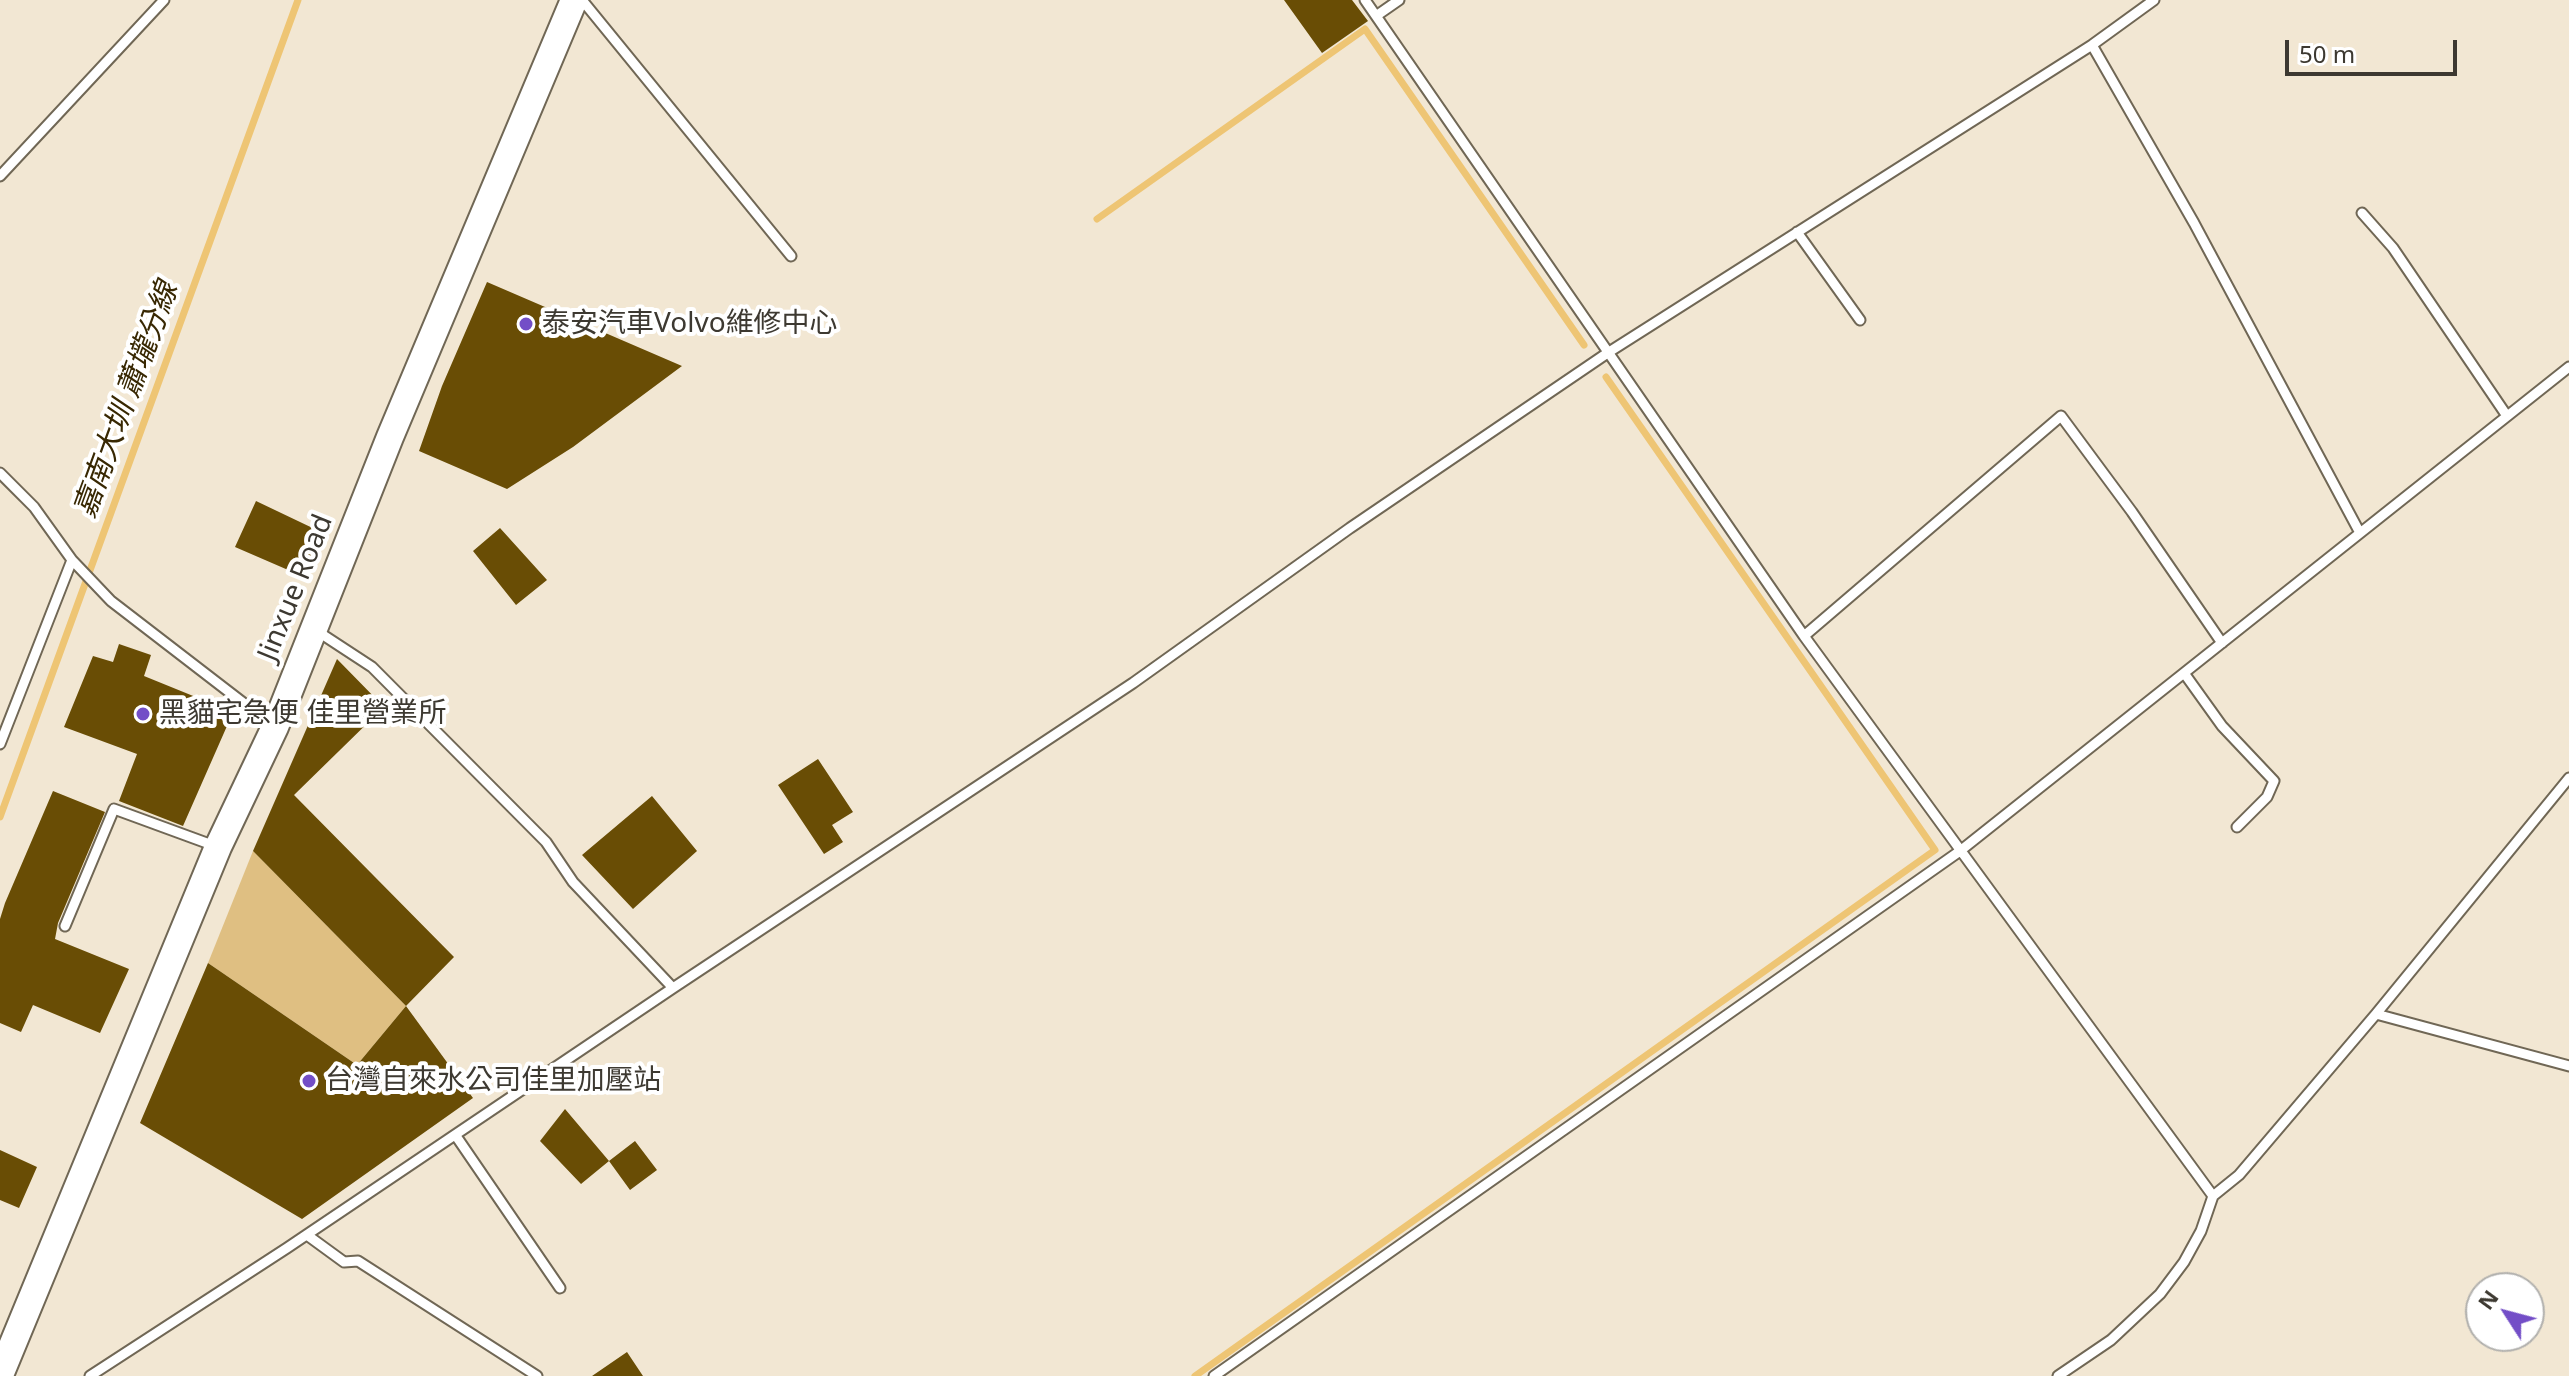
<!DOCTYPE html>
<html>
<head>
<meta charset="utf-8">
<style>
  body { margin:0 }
  #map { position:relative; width:2569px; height:1376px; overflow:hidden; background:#f2e7d3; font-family:"Noto Sans",sans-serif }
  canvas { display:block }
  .north { position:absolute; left:2465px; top:1272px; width:80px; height:80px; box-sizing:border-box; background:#fff; border:2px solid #b1b0ad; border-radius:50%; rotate:306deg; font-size:22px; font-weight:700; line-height:32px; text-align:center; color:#3d3931 }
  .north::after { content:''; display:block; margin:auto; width:28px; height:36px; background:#734ec7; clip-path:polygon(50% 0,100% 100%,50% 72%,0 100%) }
  .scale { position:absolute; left:2285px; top:40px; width:172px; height:36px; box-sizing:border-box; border:4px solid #3d3931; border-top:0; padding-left:10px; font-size:24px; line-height:28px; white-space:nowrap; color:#3d3931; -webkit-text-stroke:6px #fff; paint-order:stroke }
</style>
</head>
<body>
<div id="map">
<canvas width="2569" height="1376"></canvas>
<div class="north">N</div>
<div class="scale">50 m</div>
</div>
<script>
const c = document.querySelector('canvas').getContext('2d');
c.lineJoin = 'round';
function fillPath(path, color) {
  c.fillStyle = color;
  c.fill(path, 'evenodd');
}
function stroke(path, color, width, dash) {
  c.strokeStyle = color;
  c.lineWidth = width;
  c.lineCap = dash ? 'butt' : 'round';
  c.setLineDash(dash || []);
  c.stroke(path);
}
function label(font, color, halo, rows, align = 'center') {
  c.font = font + ' "Noto Sans","Noto Sans TC",sans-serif';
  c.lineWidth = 8;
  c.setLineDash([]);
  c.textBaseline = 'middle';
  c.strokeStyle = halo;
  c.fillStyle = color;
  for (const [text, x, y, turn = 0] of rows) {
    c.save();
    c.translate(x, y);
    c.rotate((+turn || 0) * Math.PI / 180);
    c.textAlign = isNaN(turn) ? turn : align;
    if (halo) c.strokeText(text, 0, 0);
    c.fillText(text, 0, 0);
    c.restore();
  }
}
const green = new Path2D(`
  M253 851 406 1006 357 1065 208 963Z`);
const stream = new Path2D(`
  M1097 219 1365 29 1584 345
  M0 817 298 0
  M1195 1376 1935 850 1606 377`);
const building = new Path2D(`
  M1284 0H1352L1368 21 1322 53Z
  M487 282 682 366 573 447 507 489 419 451 442 386Z
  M256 501 321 532 302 576 235 547Z
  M500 528 547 580 516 605 473 551Z
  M119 644 151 655 144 676 208 702 227 726 183 826 119 801 137 754 64 727 93 656 113 662Z
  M337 659 384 707 294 795 454 957 406 1006 253 851Z
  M818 759 853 812 832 825 843 842 824 854 778 785Z
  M53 791 105 812 58 923 55 939 129 969 100 1033 33 1005 21 1032 0 1023V919L5 903Z
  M652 796 697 851 633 909 582 855Z
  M208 963 357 1065 406 1006 473 1098 302 1219 140 1123Z
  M565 1109 609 1161 581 1184 540 1141Z
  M635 1141 657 1170 630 1190 609 1161Z
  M0 1150 37 1167 19 1208 0 1200Z
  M627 1352 643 1376H592Z`);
const service = new Path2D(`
  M582 0 791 256
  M1365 0 1804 636 2213 1196
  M1376 16 1399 0
  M2092 45 2194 223 2360 533
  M0 176 164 0
  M2362 213 2393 248 2507 416
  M1797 232 1860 320
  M0 473 34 507 72 560 0 744
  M72 560 111 601 272 725
  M317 631 372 667 546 842 573 882 673 988
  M1804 636 2061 416 2132 512 2222 643
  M2184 673 2222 726 2274 781 2267 797 2237 827
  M65 926 114 809 215 846
  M2376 1014 2569 1066
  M456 1136 560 1288
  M307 1235 344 1262 358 1261 537 1376
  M90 1376 287 1248 673 988 1133 683 1350 528 1609 352 2092 45 2154 0
  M1214 1376 1960 851 2569 367
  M2058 1376 2111 1340 2160 1294 2184 1262 2201 1231 2213 1196 2239 1175 2376 1014 2569 778`);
const secondary = new Path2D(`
  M0 1375 218 847 275 727 390 437 574 0`);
const markers = [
  [526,324,8,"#734ec7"],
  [143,714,8,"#734ec7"],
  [309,1081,8,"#734ec7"]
];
const poiNames = [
  ["泰安汽車Volvo維修中心",542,324],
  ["黑貓宅急便 佳里營業所",159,714],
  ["台灣自來水公司佳里加壓站",325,1081]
];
const streetNames = [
  ["Jinxue Road",296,588,-68]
];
const waterNames = [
  ["嘉南大圳 蕭壠分線",127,400,-70]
];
fillPath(green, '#dfbf82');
stroke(stream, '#eec574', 7);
fillPath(building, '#694d05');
stroke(service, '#706755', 13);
stroke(secondary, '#706755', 30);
stroke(service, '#fff', 9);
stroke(secondary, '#fff', 26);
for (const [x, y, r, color] of markers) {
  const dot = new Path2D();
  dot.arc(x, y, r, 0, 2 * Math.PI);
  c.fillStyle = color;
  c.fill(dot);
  stroke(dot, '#fff', 3);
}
label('28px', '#3d3931', '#fff', poiNames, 'left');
label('28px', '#3d3931', '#fff', streetNames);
label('italic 30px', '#382803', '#fff', waterNames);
</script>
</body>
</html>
